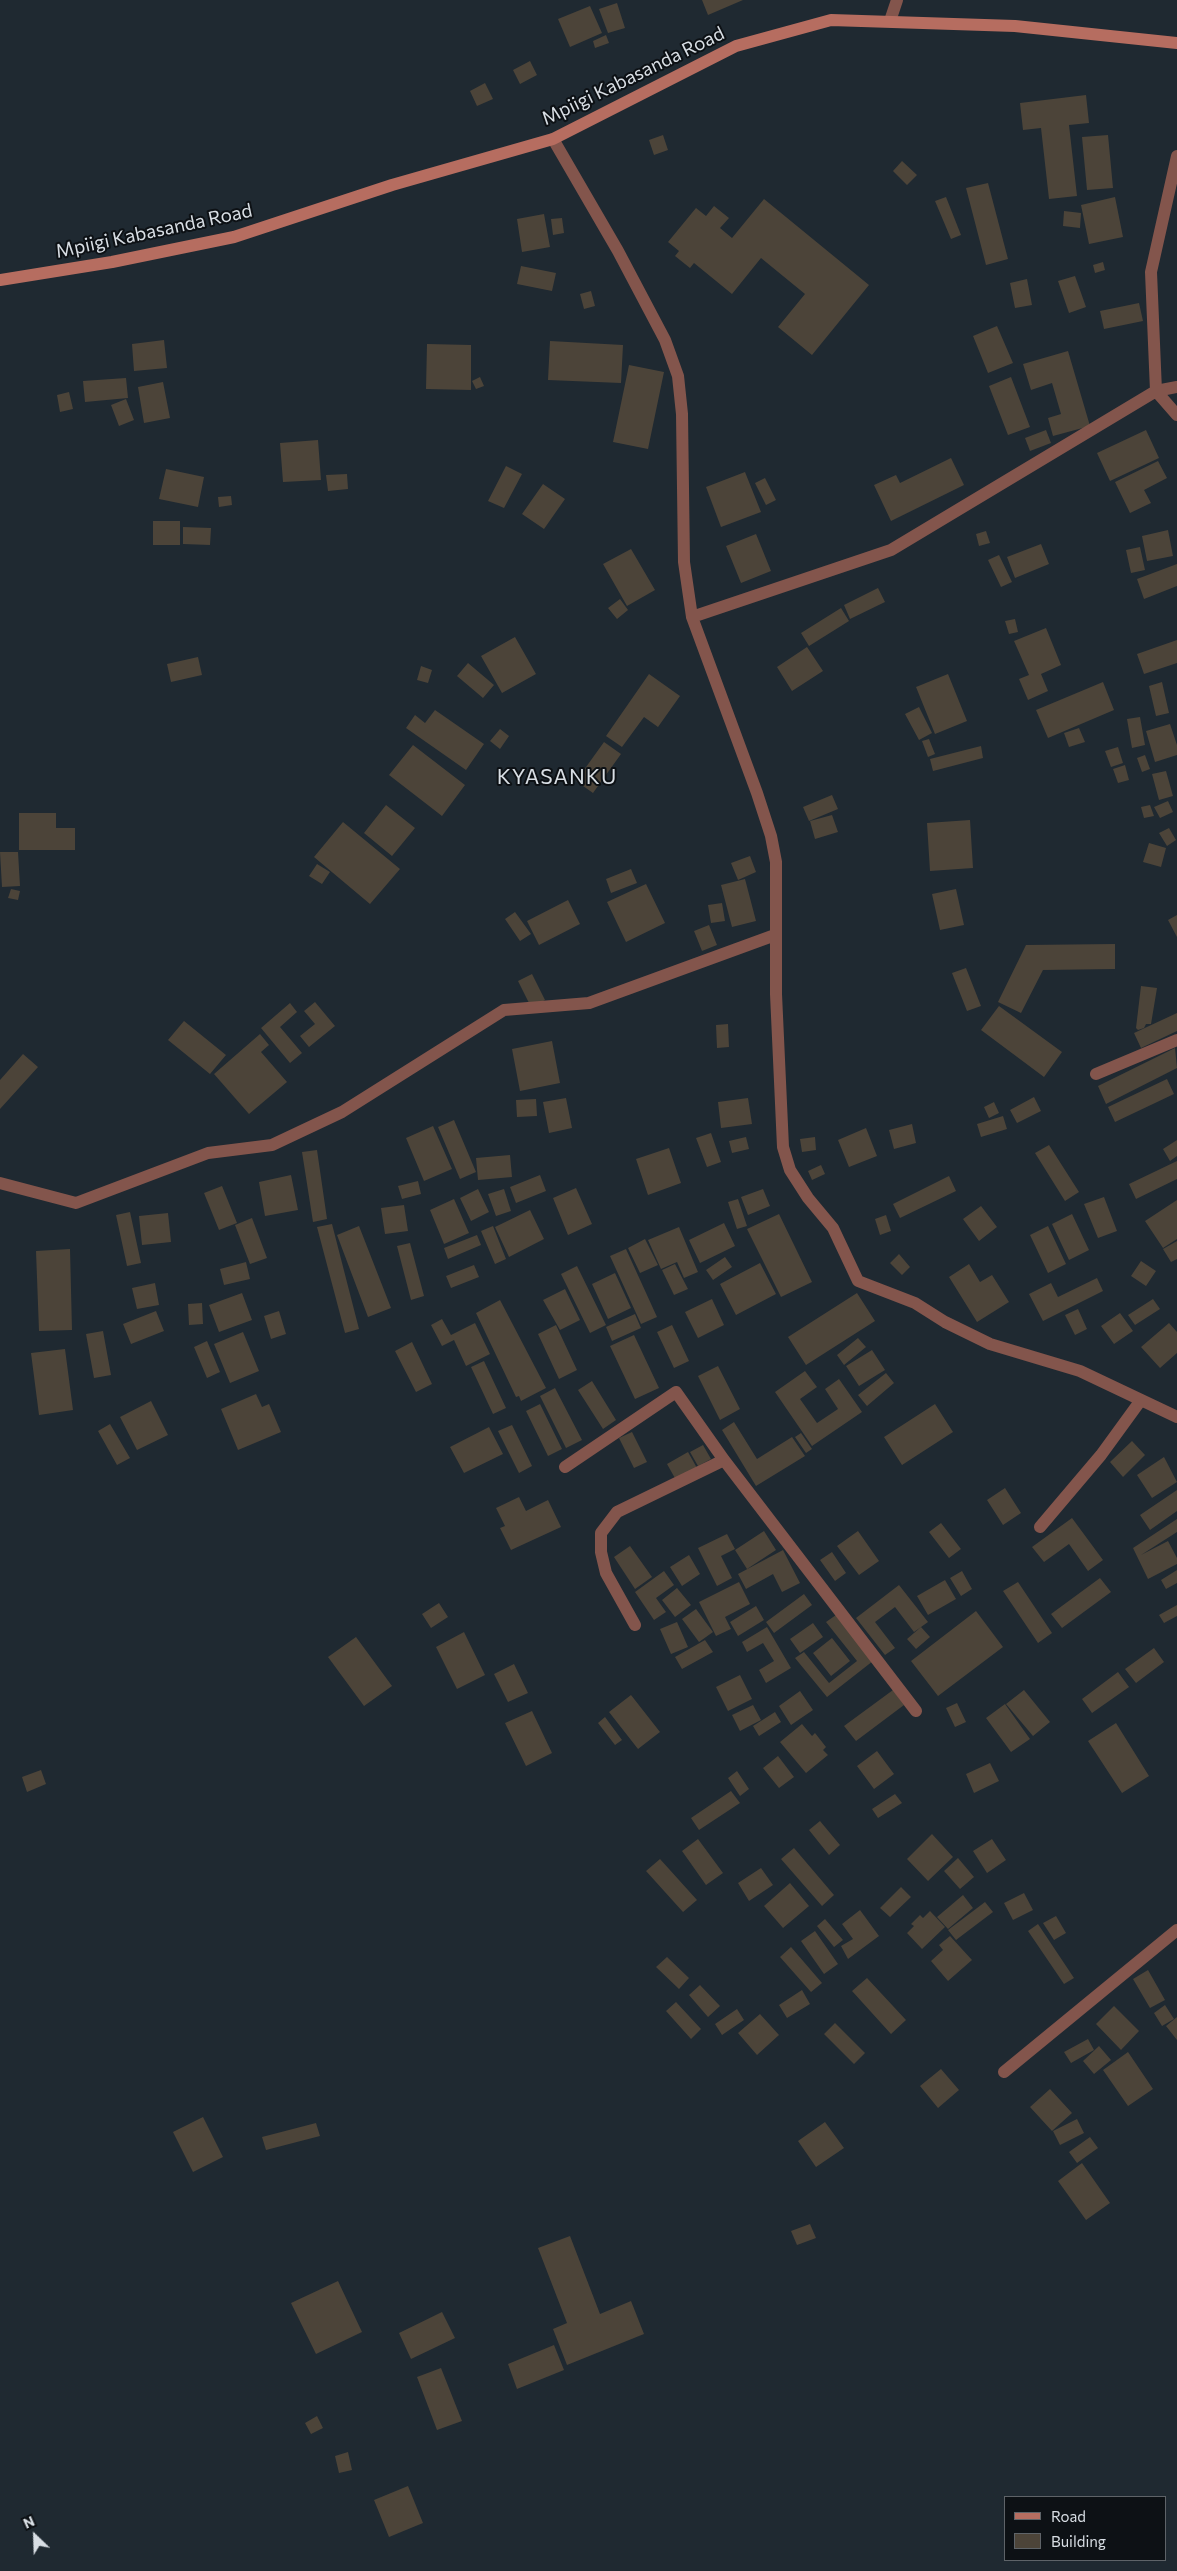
<!DOCTYPE html>
<html>
<head>
<meta charset="utf-8">
<style>
  body { margin:0 }
  #map { position:relative; width:1177px; height:2571px; overflow:hidden; background:#1f2931; font-family:Commissioner,sans-serif }
  canvas { display:block }
  .legend { position:absolute; left:1004px; top:2496px; width:162px; height:65px; box-sizing:border-box; background:#0d1115; border:1px solid #5e6368; margin:0; padding:6px 9px; list-style:none; font-size:15px; color:#d8dee4 }
  .legend li { display:flex; align-items:center; gap:10px; height:25px }
  .legend b { width:25px; border:1px solid #5e6368 }
  .north { position:absolute; left:10px; top:2511px; width:50px; height:50px; -webkit-text-stroke:4px #0d1115; paint-order:stroke; rotate:336deg; font-size:14px; font-weight:700; line-height:20px; text-align:center; color:#d8dee4 }
  .north::after { content:''; display:block; margin:auto; width:18px; height:22px; background:#d8dee4; clip-path:polygon(50% 0,100% 100%,50% 72%,0 100%) }
</style>
</head>
<body>
<div id="map">
<canvas width="1177" height="2571"></canvas>
<ul class="legend">
<li><b style="height:6px;background:#b66d60"></b>Road</li>
<li><b style="height:14px;background:#4c4439"></b>Building</li>
</ul>
<div class="north">N</div>
</div>
<script>
const c = document.querySelector('canvas').getContext('2d');
c.lineJoin = 'round';
function fillPath(path, color) {
  c.fillStyle = color;
  c.fill(path, 'evenodd');
}
function stroke(path, color, width, dash) {
  c.strokeStyle = color;
  c.lineWidth = width;
  c.lineCap = dash ? 'butt' : 'round';
  c.setLineDash(dash || []);
  c.stroke(path);
}
function label(font, color, halo, rows, align = 'center') {
  c.font = font + ' Commissioner,sans-serif';
  c.lineWidth = 4;
  c.setLineDash([]);
  c.textBaseline = 'middle';
  c.strokeStyle = halo;
  c.fillStyle = color;
  for (const [text, x, y, turn = 0] of rows) {
    c.save();
    c.translate(x, y);
    c.rotate((+turn || 0) * Math.PI / 180);
    c.textAlign = isNaN(turn) ? turn : align;
    if (halo) c.strokeText(text, 0, 0);
    c.fillText(text, 0, 0);
    c.restore();
  }
}
const building = new Path2D(`
  M702 0H743L708 15Z
  M617 3 625 28 608 33 599 9Z
  M590 6 602 33 570 47 558 19Z
  M606 35 609 43 595 48 593 41Z
  M530 61 537 75 520 84 513 70Z
  M485 83 493 99 477 106 470 91Z
  M1086 95 1089 123 1069 125 1077 196 1049 199 1041 128 1023 130 1020 103Z
  M663 135 668 150 654 155 649 140Z
  M1108 135 1113 188 1087 190 1082 137Z
  M902 161 917 175 907 185 893 171Z
  M988 183 1008 259 986 265 966 188Z
  M946 197 961 235 951 239 935 201Z
  M1115 197 1123 237 1089 244 1081 205Z
  M764 199 869 285 812 355 778 327 805 294 761 258 732 294 694 263 690 268 675 256 679 251 668 242 696 208 706 216 714 206 729 218 720 228 732 238Z
  M1064 211 1081 213 1080 228 1063 226Z
  M544 214 550 247 522 252 517 219Z
  M562 218 564 233 553 235 551 219Z
  M1103 262 1105 270 1095 273 1093 265Z
  M521 266 556 273 552 291 517 284Z
  M1075 276 1086 307 1069 313 1058 281Z
  M1027 279 1032 305 1015 308 1010 283Z
  M591 291 595 306 584 309 580 294Z
  M1139 303 1143 321 1104 329 1100 311Z
  M997 326 1013 363 988 373 973 336Z
  M164 340 167 368 134 371 132 344Z
  M550 341 623 345 621 383 548 380Z
  M427 344 471 345V390L426 389Z
  M1068 351 1090 426 1053 436 1048 418 1061 414 1052 383 1031 390 1023 364Z
  M629 365 664 372 648 449 613 442Z
  M480 377 484 386 476 389 472 381Z
  M1011 377 1030 427 1008 435 989 386Z
  M126 378 128 398 85 402 83 381Z
  M163 382 170 418 144 423 138 387Z
  M69 392 73 409 60 412 57 395Z
  M126 399 134 420 119 426 111 405Z
  M1046 430 1051 443 1030 451 1025 438Z
  M1146 430 1159 458 1110 481 1097 453Z
  M318 440 321 480 283 482 280 443Z
  M951 458 964 485 891 521 874 485 896 475 900 483Z
  M1158 461 1167 478 1144 490 1151 503 1130 513 1115 482Z
  M506 466 522 474 504 508 488 501Z
  M166 469 204 477 198 507 159 499Z
  M745 472 761 512 721 527 706 487Z
  M347 474 348 489 328 491 326 475Z
  M765 478 776 500 766 505 755 483Z
  M543 484 565 499 544 529 522 514Z
  M231 496 232 505 219 507 218 497Z
  M153 521H180V545H153Z
  M183 527 211 528 210 545 183 544Z
  M1168 530 1173 556 1147 561 1142 536Z
  M986 531 990 543 979 546 976 534Z
  M756 534 771 571 741 583 726 546Z
  M1041 544 1049 564 1015 578 1007 557Z
  M1140 547 1145 570 1131 573 1126 550Z
  M631 549 655 590 627 606 603 564Z
  M999 555 1012 582 1001 587 988 560Z
  M1177 564V586L1144 599 1137 579Z
  M878 588 885 602 850 619 844 605Z
  M620 599 628 610 617 619 608 608Z
  M841 608 849 621 809 646 801 633Z
  M1015 619 1018 632 1009 634 1005 621Z
  M1046 628 1061 665 1041 674 1048 691 1028 700 1019 679 1029 675 1014 641Z
  M515 637 536 674 502 693 481 656Z
  M1177 640V663L1144 674 1137 654Z
  M807 647 823 671 792 691 777 667Z
  M198 657 202 675 171 682 167 664Z
  M468 663 494 685 483 698 457 676Z
  M421 666 432 670 428 683 417 680Z
  M649 674 680 696 658 727 644 717 622 747 606 736Z
  M948 674 967 721 935 734 916 687Z
  M1103 682 1114 710 1048 738 1036 710Z
  M1162 682 1169 713 1156 716 1149 686Z
  M919 707 932 733 919 740 905 714Z
  M435 710 484 744 466 770 406 728 415 715 425 723Z
  M1140 717 1145 745 1132 748 1127 719Z
  M1170 724 1177 745V755L1155 762 1146 731Z
  M1079 728 1085 742 1069 747 1064 733Z
  M500 729 509 736 500 749 490 741Z
  M929 739 935 754 928 757 922 741Z
  M604 742 621 754 593 793 576 781Z
  M413 745 465 785 442 816 389 775Z
  M981 746 983 758 933 771 930 759Z
  M1118 747 1123 763 1111 767 1105 751Z
  M1145 755 1150 769 1142 772 1137 758Z
  M1125 765 1129 780 1118 783 1113 769Z
  M1166 771 1173 796 1159 800 1152 774Z
  M832 795 838 809 809 821 803 807Z
  M1168 801 1173 812 1160 818 1154 807Z
  M386 805 415 828 392 856 364 833Z
  M1150 805 1154 816 1144 818 1141 807Z
  M19 813H56V828H75V850H19Z
  M832 815 838 832 815 839 810 821Z
  M970 820 973 868 930 871 927 823Z
  M343 822 400 869 370 904 314 857Z
  M1169 828 1176 840 1167 846 1159 833Z
  M1149 843 1166 848 1161 867 1143 862Z
  M0 852H18L20 886 2 887Z
  M750 856 756 872 738 880 731 863Z
  M317 864 330 872 322 884 309 876Z
  M631 869 637 883 611 893 606 879Z
  M745 879 756 921 732 927 721 885Z
  M646 884 665 923 626 942 607 902Z
  M11 889 20 891 18 900 8 898Z
  M956 889 964 925 940 930 932 894Z
  M568 900 580 924 539 945 527 921Z
  M722 903 725 921 711 923 708 905Z
  M515 912 531 934 520 941 505 919Z
  M1177 915V937L1168 920Z
  M709 925 717 945 702 951 694 931Z
  M1115 944V969L1043 970 1021 1013 998 1002 1026 945Z
  M966 968 981 1006 967 1011 952 973Z
  M532 974 545 1000 531 1007 518 981Z
  M1141 986 1157 988 1151 1024H1146L1144 1028 1138 1030 1136 1028Z
  M315 1002 335 1026 309 1047 300 1036 315 1024 304 1011Z
  M290 1003 297 1012 280 1027 302 1053 290 1063 261 1028Z
  M999 1006 1062 1052 1044 1077 981 1030Z
  M1177 1013V1031L1141 1048 1134 1033Z
  M184 1021 226 1055 210 1074 168 1040Z
  M728 1024 729 1047 717 1048 716 1025Z
  M260 1034 269 1045 261 1052 287 1082 249 1114 214 1074Z
  M552 1041 560 1083 520 1091 512 1049Z
  M1175 1048 1177 1068 1106 1104 1098 1086Z
  M23 1054 38 1067 0 1109V1080Z
  M1167 1079 1174 1094 1115 1122 1108 1107Z
  M1034 1097 1041 1111 1017 1123 1010 1110Z
  M566 1098 572 1128 549 1133 543 1102Z
  M748 1098 752 1124 721 1128 718 1102Z
  M536 1099 537 1116 517 1117 516 1100Z
  M994 1102 999 1113 989 1118 984 1107Z
  M1003 1116 1007 1129 981 1137 977 1124Z
  M454 1120 476 1172 460 1179 438 1127Z
  M912 1124 916 1143 894 1149 889 1130Z
  M433 1126 452 1169 424 1181 406 1138Z
  M866 1128 877 1156 849 1167 838 1140Z
  M711 1133 721 1162 707 1167 696 1138Z
  M746 1137 749 1149 732 1153 729 1141Z
  M815 1137 816 1150 802 1152 800 1139Z
  M1177 1140V1156L1170 1161 1163 1149Z
  M1049 1145 1079 1192 1065 1201 1035 1153Z
  M669 1148 681 1183 648 1195 636 1159Z
  M317 1150 327 1219 313 1222 302 1152Z
  M510 1155 512 1177 478 1180 476 1158Z
  M1177 1161V1179L1136 1199 1129 1184Z
  M821 1165 825 1174 812 1180 808 1171Z
  M291 1175 298 1210 265 1216 259 1182Z
  M540 1175 546 1191 516 1203 510 1187Z
  M949 1176 956 1191 900 1218 893 1204Z
  M418 1181 421 1194 402 1199 398 1186Z
  M222 1186 237 1223 219 1230 204 1193Z
  M576 1188 592 1224 568 1235 553 1198Z
  M478 1189 489 1212 471 1221 460 1198Z
  M504 1189 511 1211 496 1216 488 1194Z
  M763 1189 770 1206 748 1215 741 1197Z
  M1104 1197 1117 1231 1098 1238 1084 1204Z
  M454 1199 469 1233 444 1244 430 1210Z
  M738 1199 747 1226 737 1229 728 1202Z
  M1177 1200V1239L1163 1248 1145 1221Z
  M404 1205 408 1231 385 1234 381 1208Z
  M981 1206 997 1227 979 1241 963 1219Z
  M530 1210 544 1239 509 1257 495 1227Z
  M130 1212 141 1263 127 1266 116 1215Z
  M168 1213 171 1242 142 1245 139 1216Z
  M779 1214 812 1282 781 1297 747 1229Z
  M1072 1214 1089 1250 1069 1260 1052 1224Z
  M886 1215 891 1231 880 1235 875 1219Z
  M252 1218 267 1258 250 1264 235 1225Z
  M724 1223 735 1246 700 1263 689 1240Z
  M332 1224 359 1329 345 1333 317 1227Z
  M359 1226 391 1308 368 1317 337 1235Z
  M493 1226 506 1259 495 1264 481 1231Z
  M1048 1226 1066 1264 1048 1273 1030 1235Z
  M679 1227 698 1272 684 1278 677 1262 661 1269 648 1240Z
  M477 1235 481 1245 448 1259 444 1248Z
  M645 1239 658 1265 640 1273 628 1248Z
  M1177 1241V1259L1171 1262 1163 1249Z
  M410 1243 424 1296 411 1300 397 1246Z
  M70 1249 72 1330 39 1331 36 1251Z
  M626 1249 657 1317 641 1324 610 1256Z
  M899 1254 910 1267 902 1275 890 1263Z
  M725 1257 732 1267 713 1280 706 1270Z
  M1141 1261 1156 1271 1146 1286 1131 1276Z
  M246 1262 250 1279 224 1285 220 1269Z
  M760 1263 776 1294 736 1315 720 1284Z
  M675 1264 688 1289 674 1295 662 1270Z
  M969 1264 980 1282 992 1275 1009 1302 977 1322 949 1277Z
  M474 1265 479 1277 451 1288 446 1276Z
  M577 1266 606 1325 590 1333 561 1274Z
  M615 1273 631 1308 608 1319 592 1284Z
  M1097 1278 1103 1291 1043 1321 1029 1294 1051 1283 1058 1297Z
  M155 1283 159 1305 137 1309 132 1288Z
  M565 1289 580 1320 560 1330 543 1300Z
  M242 1293 252 1320 219 1332 209 1305Z
  M857 1293 875 1321 806 1365 788 1337Z
  M712 1299 724 1325 698 1338 685 1312Z
  M1153 1299 1160 1309 1135 1325 1128 1315Z
  M500 1300 546 1388 521 1401 519 1396 516 1397 476 1313Z
  M202 1303 203 1324 189 1325 188 1304Z
  M1078 1309 1087 1329 1075 1335 1065 1315Z
  M156 1311 164 1331 131 1344 123 1324Z
  M279 1311 286 1334 271 1339 264 1316Z
  M1120 1313 1133 1331 1114 1344 1101 1326Z
  M635 1314 641 1328 612 1341 606 1327Z
  M442 1319 451 1335 475 1323 490 1354 466 1366 454 1340 442 1346 431 1325Z
  M1169 1323 1177 1332V1353L1160 1368 1141 1347Z
  M556 1325 577 1370 559 1379 538 1334Z
  M672 1325 689 1361 674 1368 657 1332Z
  M103 1331 111 1375 94 1378 86 1334Z
  M243 1332 259 1371 230 1383 214 1344Z
  M634 1335 659 1388 635 1399 610 1346Z
  M858 1338 866 1347 844 1365 837 1355Z
  M207 1341 220 1372 207 1378 194 1347Z
  M412 1342 432 1384 416 1392 395 1351Z
  M65 1349 73 1410 39 1415 31 1353Z
  M872 1350 885 1370 859 1386 846 1366Z
  M484 1361 506 1408 493 1414 471 1367Z
  M718 1366 740 1409 720 1420 698 1376Z
  M805 1371 817 1387 800 1399 817 1423 838 1409 825 1389 839 1379 862 1412 812 1446 775 1392Z
  M886 1373 894 1383 867 1406 858 1395Z
  M592 1381 616 1420 603 1429 578 1390Z
  M555 1388 582 1440 566 1448 540 1396Z
  M256 1394 262 1407 269 1404 281 1432 238 1450 221 1409Z
  M151 1401 168 1435 137 1450 120 1417Z
  M540 1404 562 1449 548 1456 526 1411Z
  M935 1404 953 1432 902 1465 884 1437Z
  M734 1422 757 1459 792 1437 805 1456 756 1486 722 1430Z
  M110 1424 130 1458 117 1465 98 1431Z
  M512 1425 532 1466 519 1473 498 1431Z
  M489 1427 503 1454 464 1473 450 1447Z
  M632 1432 647 1462 634 1468 619 1438Z
  M801 1433 812 1449 806 1453 795 1437Z
  M1132 1441 1145 1455 1123 1477 1110 1462Z
  M703 1445 711 1459 698 1466 690 1452Z
  M688 1452 697 1468 676 1480 667 1464Z
  M1164 1457 1177 1482 1152 1498 1137 1475Z
  M1005 1488 1021 1513 1003 1525 987 1500Z
  M1177 1490V1511L1150 1530 1140 1515Z
  M519 1497 526 1511 548 1500 561 1527 511 1550 500 1528 505 1526 496 1508Z
  M1072 1518 1103 1560 1088 1571 1069 1544 1044 1562 1032 1547Z
  M1177 1519V1532L1141 1555 1168 1541 1177 1558V1564L1148 1579 1133 1548Z
  M941 1523 961 1549 949 1558 929 1532Z
  M764 1531 776 1550 747 1569 735 1550Z
  M858 1531 879 1561 859 1575 837 1546Z
  M727 1534 735 1549 721 1556 732 1578 717 1586 698 1548Z
  M630 1546 652 1577 635 1589 614 1557Z
  M783 1550 800 1583 782 1592 773 1574 746 1589 738 1574Z
  M832 1552 846 1573 835 1581 820 1560Z
  M689 1555 700 1574 682 1586 670 1567Z
  M1177 1570V1583L1166 1589 1161 1580Z
  M664 1571 674 1585 656 1598 666 1612 654 1620 635 1592Z
  M962 1571 972 1589 961 1596 950 1578Z
  M1100 1578 1111 1592 1062 1628 1051 1614Z
  M945 1580 956 1599 928 1615 917 1596Z
  M739 1582 750 1604 725 1617 731 1629 716 1636 699 1602Z
  M1018 1582 1052 1633 1038 1643 1003 1591Z
  M899 1585 928 1622 914 1632 895 1607 875 1622 895 1648 885 1655 856 1618Z
  M677 1588 691 1605 675 1617 662 1600Z
  M804 1594 812 1605 774 1633 766 1622Z
  M439 1603 448 1617 431 1628 422 1614Z
  M1177 1605V1616L1164 1623 1159 1615Z
  M756 1606 764 1620 738 1636 730 1622Z
  M696 1609 713 1632 699 1642 682 1619Z
  M976 1611 1003 1647 938 1696 911 1661Z
  M836 1615 873 1661 827 1697 795 1658 804 1652 829 1683 857 1661 826 1622Z
  M677 1622 688 1647 671 1654 660 1629Z
  M813 1623 823 1637 800 1653 790 1639Z
  M767 1627 791 1668 766 1683 759 1670 774 1661 763 1643 747 1652 742 1642Z
  M921 1627 930 1637 916 1649 907 1639Z
  M464 1632 485 1675 457 1689 436 1647Z
  M356 1637 392 1686 364 1706 328 1657Z
  M832 1638 850 1661 831 1676 813 1653Z
  M705 1640 713 1652 682 1669 675 1657Z
  M1154 1648 1164 1662 1136 1683 1125 1669Z
  M514 1664 528 1693 508 1702 494 1674Z
  M1118 1672 1129 1687 1092 1713 1082 1699Z
  M740 1675 752 1699 728 1711 716 1687Z
  M893 1690 904 1705 856 1741 844 1726Z
  M1024 1690 1050 1722 1033 1736 1006 1704Z
  M800 1691 813 1710 791 1725 779 1706Z
  M631 1695 660 1732 638 1749 609 1712Z
  M957 1703 966 1722 955 1727 946 1708Z
  M1005 1704 1030 1739 1011 1752 986 1718Z
  M753 1705 761 1720 740 1731 732 1715Z
  M532 1711 552 1753 526 1766 505 1723Z
  M775 1712 781 1722 759 1736 753 1726Z
  M605 1717 622 1740 615 1745 598 1723Z
  M1116 1723 1149 1776 1122 1793 1088 1741Z
  M802 1724 812 1736 815 1733 826 1747 823 1750 828 1755 806 1773 780 1742Z
  M877 1751 894 1774 874 1789 857 1766Z
  M778 1756 794 1777 779 1788 763 1768Z
  M990 1763 999 1781 974 1793 966 1774Z
  M41 1770 46 1784 27 1792 22 1777Z
  M737 1771 749 1789 740 1796 728 1778Z
  M731 1791 740 1803 699 1830 691 1818Z
  M895 1794 902 1803 878 1818 872 1809Z
  M820 1821 840 1845 829 1855 809 1830Z
  M932 1834 953 1857 928 1881 907 1859Z
  M698 1839 723 1873 706 1885 682 1851Z
  M992 1839 1006 1860 987 1873 973 1851Z
  M794 1848 834 1895 822 1906 781 1859Z
  M958 1858 974 1877 960 1889 944 1871Z
  M660 1859 697 1900 683 1912 646 1871Z
  M761 1868 773 1885 749 1901 738 1883Z
  M790 1883 809 1906 783 1928 764 1906Z
  M901 1887 911 1897 890 1917 880 1908Z
  M1024 1893 1033 1910 1013 1920 1004 1903Z
  M963 1895 973 1908 948 1929 937 1917Z
  M985 1902 993 1912 956 1940 948 1930Z
  M860 1910 879 1936 848 1959 841 1946 853 1939 842 1924Z
  M930 1911 945 1927 922 1949 907 1933 914 1926 911 1924 920 1915 923 1918Z
  M1056 1916 1066 1933 1054 1940 1043 1923Z
  M825 1919 843 1940 834 1947 817 1926Z
  M1038 1924 1074 1978 1064 1984 1028 1931Z
  M815 1931 838 1964 824 1974 801 1941Z
  M950 1936 972 1960 948 1981 931 1961 943 1950 939 1945Z
  M791 1947 822 1983 811 1992 780 1957Z
  M667 1957 689 1978 679 1989 656 1967Z
  M1148 1970 1165 2000 1150 2008 1133 1979Z
  M867 1978 906 2020 891 2034 852 1991Z
  M700 1985 720 2006 708 2017 689 1995Z
  M802 1990 810 2004 787 2018 779 2005Z
  M676 2002 701 2029 691 2039 666 2011Z
  M1165 2005 1174 2019 1162 2026 1154 2013Z
  M1114 2006 1139 2031 1121 2050 1096 2024Z
  M737 2009 744 2020 722 2035 715 2024Z
  M760 2014 779 2035 757 2055 738 2033Z
  M1177 2017V2040L1166 2026Z
  M835 2023 865 2053 854 2064 824 2034Z
  M1088 2039 1094 2050 1071 2063 1064 2052Z
  M1099 2046 1111 2060 1094 2074 1083 2061Z
  M1128 2052 1153 2089 1128 2106 1103 2070Z
  M941 2069 959 2090 938 2108 920 2086Z
  M1050 2089 1072 2113 1052 2131 1030 2107Z
  M203 2117 223 2157 193 2172 173 2132Z
  M1077 2119 1084 2133 1060 2145 1053 2131Z
  M825 2122 844 2148 816 2167 798 2141Z
  M316 2123 320 2136 266 2150 262 2137Z
  M1090 2137 1098 2148 1077 2163 1069 2152Z
  M1082 2163 1110 2203 1086 2220 1058 2181Z
  M810 2224 816 2238 797 2245 791 2231Z
  M570 2236 600 2314 631 2301 644 2334 567 2365 553 2329 567 2323 538 2248Z
  M338 2281 362 2332 316 2354 291 2303Z
  M442 2312 455 2338 411 2359 399 2333Z
  M554 2345 564 2370 517 2389 508 2364Z
  M441 2368 462 2421 437 2430 417 2377Z
  M317 2416 323 2428 311 2434 305 2423Z
  M348 2452 352 2470 339 2473 335 2456Z
  M408 2486 423 2523 389 2537 374 2500Z`);
const street = new Path2D(`
  M890 21 897 0
  M553 139 618 251 665 340 678 376 682 414 684 562 692 617 757 793 771 836 776 862V994L783 1147 790 1170 808 1198 833 1228 858 1281 915 1303 945 1322 990 1344 1080 1371 1177 1417
  M1177 156 1151 272 1156 391 1177 415
  M692 617 891 550 1156 391 1177 387
  M1096 1074 1177 1040
  M0 1183 76 1203 208 1153 272 1145 342 1112 504 1010 589 1003 775 935
  M565 1467 676 1392 724 1460 916 1711
  M1040 1527 1101 1455 1141 1400
  M635 1625 606 1573 601 1552V1533L617 1512 724 1460
  M1004 2072 1177 1930`);
const secondary = new Path2D(`
  M0 280 112 262 234 237 392 185 553 139 736 46 831 20 1015 26 1177 43`);
const streetNames = [
  ["Mpiigi Kabasanda Road",633,76,-26],
  ["Mpiigi Kabasanda Road",154,231,-12]
];
const quarterNames = [
  ["KYASANKU",557,777]
];
fillPath(building, '#4c4439');
stroke(street, '#83554c', 12);
stroke(secondary, '#b66d60', 12);
label('19px', '#d8dee4', '#0d1115', streetNames);
c.letterSpacing = '1px';
label('21px', '#d8dee4', '#0d1115', quarterNames);
c.letterSpacing = '0px';
</script>
</body>
</html>
